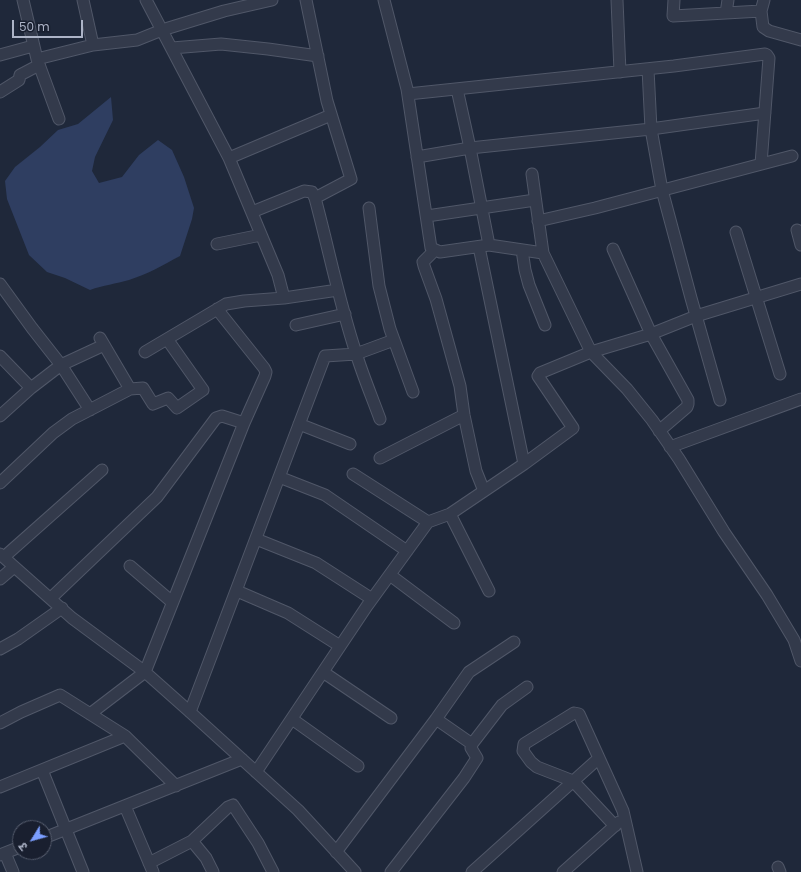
<!DOCTYPE html>
<html>
<head>
<meta charset="utf-8">
<style>
  body { margin:0 }
  #map { position:relative; width:801px; height:872px; overflow:hidden; background:#1f283a; font-family:Poppins,"Noto Sans Devanagari",sans-serif }
  canvas { display:block }
  .north { position:absolute; left:12px; top:820px; width:40px; height:40px; box-sizing:border-box; background:#191f2f; border:1px solid #545b6c; border-radius:50%; rotate:233deg; font-size:11px; font-weight:700; line-height:16px; text-align:center; color:#adb4c7 }
  .north::after { content:''; display:block; margin:auto; width:14px; height:18px; background:#7b9eff; clip-path:polygon(50% 0,100% 100%,50% 72%,0 100%) }
  .scale { position:absolute; left:12px; top:20px; width:71px; height:18px; box-sizing:border-box; border:2px solid #adb4c7; border-top:0; padding-left:5px; font-size:12px; line-height:14px; white-space:nowrap; color:#adb4c7; -webkit-text-stroke:3px #191f2f; paint-order:stroke }
</style>
</head>
<body>
<div id="map">
<canvas width="801" height="872"></canvas>
<div class="north">उ</div>
<div class="scale">50 m</div>
</div>
<script>
const c = document.querySelector('canvas').getContext('2d');
c.lineJoin = 'round';
function fillPath(path, color) {
  c.fillStyle = color;
  c.fill(path, 'evenodd');
}
function stroke(path, color, width, dash) {
  c.strokeStyle = color;
  c.lineWidth = width;
  c.lineCap = dash ? 'butt' : 'round';
  c.setLineDash(dash || []);
  c.stroke(path);
}
const water = new Path2D(`
  M111 97 113 120 95 157 92 171 99 183 122 177 139 155 158 140 172 150 184 177 194 208 192 219 180 256C163 265 148 274 129 280 116 284 103 285 90 290L65 278 47 272 29 255 7 199 5 181 15 167 40 147 58 130 78 124Z`);
const street = new Path2D(`
  M23 0 37 59 93 45 137 40 162 30 224 11 272 0
  M83 0 93 45
  M146 0 229 158 278 275 284 298
  M306 0 327 101 351 179 315 198
  M384 0 407 89 431 248 440 252 489 245 543 253 591 352 627 389 652 420 679 459 724 532 767 595 794 640 801 661
  M617 0 620 72
  M674 0 673 16 761 11
  M764 0 761 11 763 27 769 31 801 40
  M726 13 728 0
  M172 48 221 44 268 49 318 56
  M0 55 33 46
  M37 59 59 119
  M648 69 651 129 662 190 691 298 720 400
  M457 89 470 148 489 245
  M0 92 19 80 20 75 39 65
  M408 94 674 66 765 54 767 55 769 58 761 164
  M417 157 470 148 651 129 765 113
  M229 158 331 115
  M532 174 543 253
  M369 208 379 286 390 329 413 392
  M252 212 304 191 312 192 315 198C329 250 339 302 356 353 363 376 372 397 380 419
  M427 216 535 200
  M538 221 595 208 792 156
  M797 230 801 245
  M736 232 780 374
  M217 244 261 235
  M479 247 524 464
  M613 249 651 334 688 400V404L687 407 659 431
  M435 250 423 262 424 266 436 299 460 386 464 415 476 471 484 491
  M522 250 525 270 529 285 545 325
  M0 284 32 328 61 365 90 410
  M296 325 345 314
  M100 338 130 389
  M145 352 226 304 244 301 284 298 338 290
  M0 356 31 388 0 416
  M31 388 61 365 104 345
  M299 424 350 444
  M670 447 801 399
  M380 458 464 415
  M353 474 428 522
  M279 477 325 495 407 551
  M0 483 53 433 72 419 130 389 143 388 153 404 168 398 177 408 203 390 167 339
  M450 514 489 591
  M256 539 316 563 372 599
  M0 554 72 618 145 672 190 712 298 810 355 872
  M4 557 102 470
  M130 566 172 602
  M390 575 454 623
  M0 579 14 567
  M237 591 288 613 340 646
  M51 598 157 497 216 418 222 416 244 423
  M0 649 18 639 62 608
  M323 672 391 718
  M190 712 325 356 356 354 394 340
  M90 714 145 672 244 423 265 376 266 372 264 368 217 309
  M292 719 358 766
  M436 719 472 744
  M0 723 21 712 60 695 125 736 176 786
  M42 770 83 872
  M256 772 367 606 428 522 450 514 524 464 573 428 538 376 540 373 591 352 651 334 696 316 801 284
  M0 787 125 736
  M125 806 153 872
  M615 826 573 781 537 767 531 762 523 751 524 744 574 713 579 714 623 811 637 872
  M44 838 242 759
  M192 841 228 807 233 805 258 843 273 872
  M336 852 436 719 469 672 514 642
  M5 853 13 872
  M0 855 20 847
  M149 863 192 841 206 858 213 872
  M778 867 780 872
  M391 872 464 778 477 758 471 748 472 744 502 705 527 687
  M472 872 599 758
  M563 872 619 822`);
fillPath(water, '#2f3e61');
stroke(street, '#505768', 13);
stroke(street, '#333a4b', 11);
</script>
</body>
</html>
